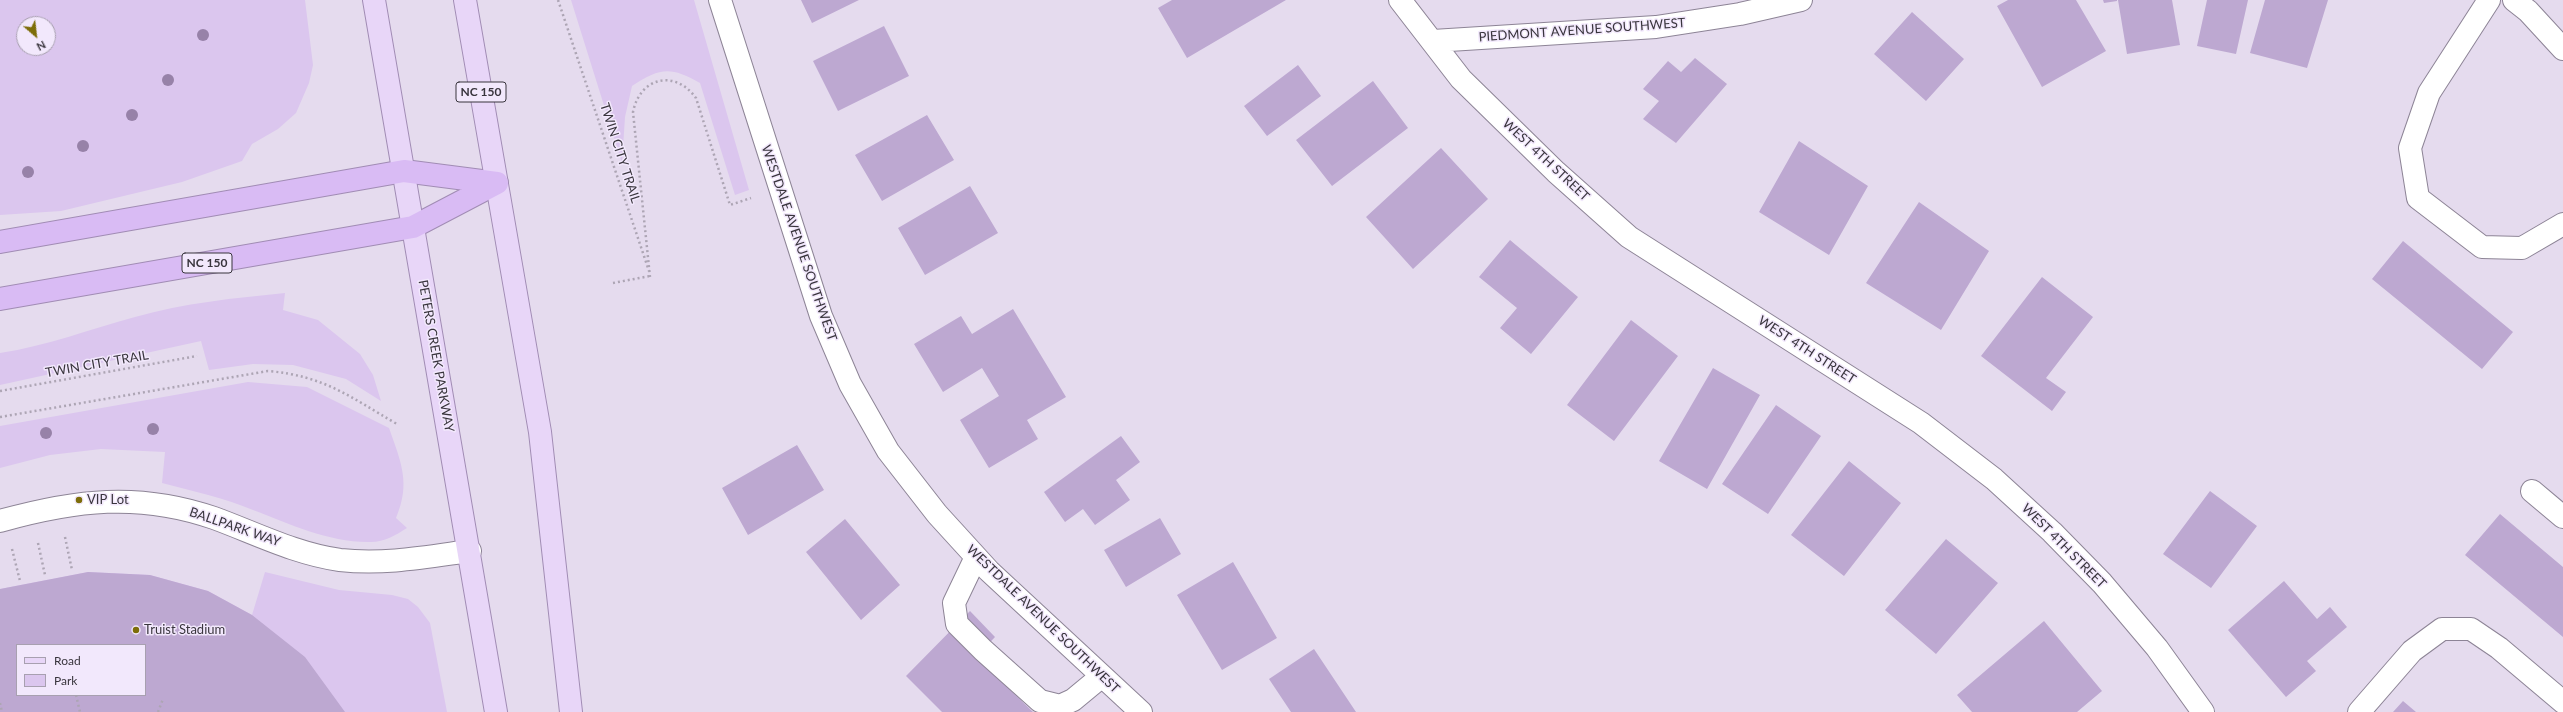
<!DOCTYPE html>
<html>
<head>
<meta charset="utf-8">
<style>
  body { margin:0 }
  #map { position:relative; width:2563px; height:712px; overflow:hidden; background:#e5dbee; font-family:Lato,sans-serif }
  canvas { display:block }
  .legend { position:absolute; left:16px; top:644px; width:130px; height:52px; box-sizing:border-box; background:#f2e8fc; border:1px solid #a8a0b0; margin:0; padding:5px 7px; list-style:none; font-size:12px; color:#39353d }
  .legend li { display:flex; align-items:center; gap:8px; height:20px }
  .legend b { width:20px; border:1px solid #a8a0b0 }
  .north { position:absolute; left:16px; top:16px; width:40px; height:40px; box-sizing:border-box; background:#f2e8fc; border:1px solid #a8a0b0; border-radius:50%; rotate:152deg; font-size:11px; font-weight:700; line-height:16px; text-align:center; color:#39353d }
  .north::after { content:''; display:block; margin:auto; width:14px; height:18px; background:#7d6d09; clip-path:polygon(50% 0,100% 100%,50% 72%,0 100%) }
</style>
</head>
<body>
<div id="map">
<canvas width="2563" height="712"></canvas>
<ul class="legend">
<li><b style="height:5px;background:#e8d6f8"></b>Road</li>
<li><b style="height:11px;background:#dbc6ee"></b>Park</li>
</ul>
<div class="north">N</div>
</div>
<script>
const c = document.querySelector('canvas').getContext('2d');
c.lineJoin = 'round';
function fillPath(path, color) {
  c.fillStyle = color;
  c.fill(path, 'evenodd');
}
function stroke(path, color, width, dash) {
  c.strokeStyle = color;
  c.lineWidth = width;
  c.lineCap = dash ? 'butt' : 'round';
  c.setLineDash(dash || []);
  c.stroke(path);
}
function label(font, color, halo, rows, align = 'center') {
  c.font = font + ' Lato,sans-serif';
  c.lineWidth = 3;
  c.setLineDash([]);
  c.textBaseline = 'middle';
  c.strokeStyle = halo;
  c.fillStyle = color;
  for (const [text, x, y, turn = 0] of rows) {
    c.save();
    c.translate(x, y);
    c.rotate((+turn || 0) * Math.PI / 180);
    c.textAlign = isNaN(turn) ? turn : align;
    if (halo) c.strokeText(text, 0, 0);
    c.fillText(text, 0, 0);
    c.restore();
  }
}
const green = new Path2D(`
  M0 0H305L313 65 309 83 296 113 278 129 252 144 242 161 182 182 61 211 0 215ZM24 24H48V48H24Z
  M571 0H694L749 190 735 195 700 83C670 66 660 68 632 86L625 117 622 163Z
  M285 293 283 310 318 320 360 354 373 375 381 401 346 379 293 365 253 364 209 370 201 341 0 385V353C47 346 90 329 135 317 184 303 235 298 285 293Z
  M248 382 307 387 389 428C401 462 411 483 396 518L407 528C396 535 384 542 371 542 330 543 290 524 253 510 224 498 193 491 162 483L165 452 101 449 50 455 0 468V426Z
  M88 572 150 575 208 591 252 615 265 572 339 590 392 595 408 599 418 607 430 623 447 712H0V589ZM17 645H145V695H17Z`);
const building = new Path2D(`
  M801 0H859L812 23Z
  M1172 0H1286L1187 58 1158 8Z
  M2008 0H2076L2106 51 2042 87 1997 6Z
  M2103 0H2117V1L2104 3Z
  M2118 0H2172L2180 45 2127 54Z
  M2207 0H2248L2236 54 2197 46Z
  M2265 0H2328L2307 68 2250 53Z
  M1912 12 1964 59 1926 101 1874 54Z
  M884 26 909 76 838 111 813 61Z
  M1695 58 1727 84 1676 143 1643 119 1659 101 1643 89 1668 61 1681 72Z
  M1298 65 1321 96 1267 136 1244 106Z
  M1373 81 1408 128 1332 186 1296 140Z
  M927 115 954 160 882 201 855 155Z
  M1799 141 1868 186 1829 255 1759 212Z
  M1441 148 1488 199 1413 269 1366 217Z
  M970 186 998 233 925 275 898 228Z
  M1919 202 1989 251 1941 330 1866 283Z
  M1510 240 1578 297 1531 354 1500 328 1517 308 1479 277Z
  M2403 241 2513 332 2482 369 2372 279Z
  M2042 277 2093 317 2046 378 2066 392 2052 411 1981 356Z
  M1013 309 1066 397 1027 420 1038 439 989 468 960 420 999 396 982 368 943 392 914 344 961 316 972 334Z
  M1631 320 1678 356 1614 441 1567 405Z
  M1713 368 1760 395 1707 489 1659 461Z
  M1776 405 1821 436 1768 514 1722 484Z
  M1121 436 1140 462 1116 480 1130 500 1095 525 1083 509 1065 522 1044 492Z
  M797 445 824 490 748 535 722 488Z
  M1849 461 1901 503 1844 576 1791 535Z
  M2210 491 2257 526 2211 588 2163 554Z
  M2500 514 2563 567V637L2465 555Z
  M1160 518 1181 554 1126 587 1104 550Z
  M845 519 900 585 861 620 806 552Z
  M1946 539 1998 583 1936 654 1885 610Z
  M1233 562 1277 638 1222 670 1177 595Z
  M88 572 150 575 208 591 252 615 305 657 345 712H0V589ZM17 645H145V695H17Z
  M2284 581 2317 619 2330 607 2347 627 2307 661 2316 671 2286 697 2228 630Z
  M970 611 995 637 976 657 1033 712H942L906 676Z
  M2044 621 2102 691 2077 712H1972L1957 695Z
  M1314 649 1356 712H1291L1269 679Z
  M2403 701 2416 712H2393Z`);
const path = new Path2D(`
  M558 0 649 271
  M650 277 633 112C640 77 675 69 696 98L730 205 751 198
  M613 283 650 276
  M0 391 197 356
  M0 417 268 371C325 376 350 397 397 424
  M65 537 72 570
  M38 543 45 575
  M12 549 20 581
  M76 695 80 712
  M0 703 2 712
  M158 712 163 699`);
const minor = new Path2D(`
  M720 0 821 316 850 384 888 451 937 514 989 571 1141 712
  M1400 0 1461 79 1556 172 1629 237 1921 423 1994 479 2052 532 2102 583 2157 648 2203 712
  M2489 0 2429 93 2410 148 2418 198 2482 247 2522 248 2563 224
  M2514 0 2528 11 2563 49
  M1433 41 1656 27 1740 14 1801 0
  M2532 491 2563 517
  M0 521C75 500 139 492 214 518 255 533 296 554 340 560 384 565 426 557 470 551
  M976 557 954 603 957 624 983 650 1040 701 1060 706 1073 700 1102 676
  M2359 712 2412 651 2442 629H2471L2499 648 2563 702`);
const major = new Path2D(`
  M374 0 496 712
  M465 0 540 432 571 712`);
const highway = new Path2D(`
  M0 242 404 171 497 183
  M0 299 413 227 497 183`);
const trees = [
  [203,35],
  [168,80],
  [132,115],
  [83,146],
  [28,172],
  [153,429],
  [46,433]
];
const markers = [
  [79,500,4,"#7d6d09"],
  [136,630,4,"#7d6d09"]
];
const shields = [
  [481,92,50],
  [207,263,50]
];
const shieldNames = [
  ["NC 150",481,92],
  ["NC 150",207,263]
];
const streetNames = [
  ["PIEDMONT AVENUE SOUTHWEST",1582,30,-4],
  ["TWIN CITY TRAIL",620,153,72],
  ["WEST 4TH STREET",1546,160,43],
  ["WESTDALE AVENUE SOUTHWEST",799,243,71],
  ["WEST 4TH STREET",1807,350,33],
  ["PETERS CREEK PARKWAY",436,356,80],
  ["TWIN CITY TRAIL",97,364,-10],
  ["BALLPARK WAY",235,527,19],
  ["WEST 4TH STREET",2064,546,45],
  ["WESTDALE AVENUE SOUTHWEST",1043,619,44]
];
const poiNames = [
  ["VIP Lot",87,500],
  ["Truist Stadium",144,630]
];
fillPath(green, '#dbc6ee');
fillPath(building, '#bda8d1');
stroke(minor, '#8d8496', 24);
stroke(major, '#a18cb4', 24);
stroke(highway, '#a18cb4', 24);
stroke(path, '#ada5b4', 2.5, [2, 3]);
stroke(minor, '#fff', 22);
stroke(major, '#e8d6f8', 22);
stroke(highway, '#d9bbf4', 22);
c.fillStyle = '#9782a8';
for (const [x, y] of trees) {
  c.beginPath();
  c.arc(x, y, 6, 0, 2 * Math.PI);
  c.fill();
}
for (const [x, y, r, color] of markers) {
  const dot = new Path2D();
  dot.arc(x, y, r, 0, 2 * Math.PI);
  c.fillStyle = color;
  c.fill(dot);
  stroke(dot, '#f2e8fc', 1.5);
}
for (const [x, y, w] of shields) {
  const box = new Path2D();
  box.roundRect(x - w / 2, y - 10, w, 20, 3);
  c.fillStyle = '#f2e8fc';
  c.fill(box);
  stroke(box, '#39353d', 1);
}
label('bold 12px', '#39353d', null, shieldNames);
label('13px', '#39353d', '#f2e8fc', streetNames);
label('13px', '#39353d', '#f2e8fc', poiNames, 'left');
</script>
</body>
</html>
